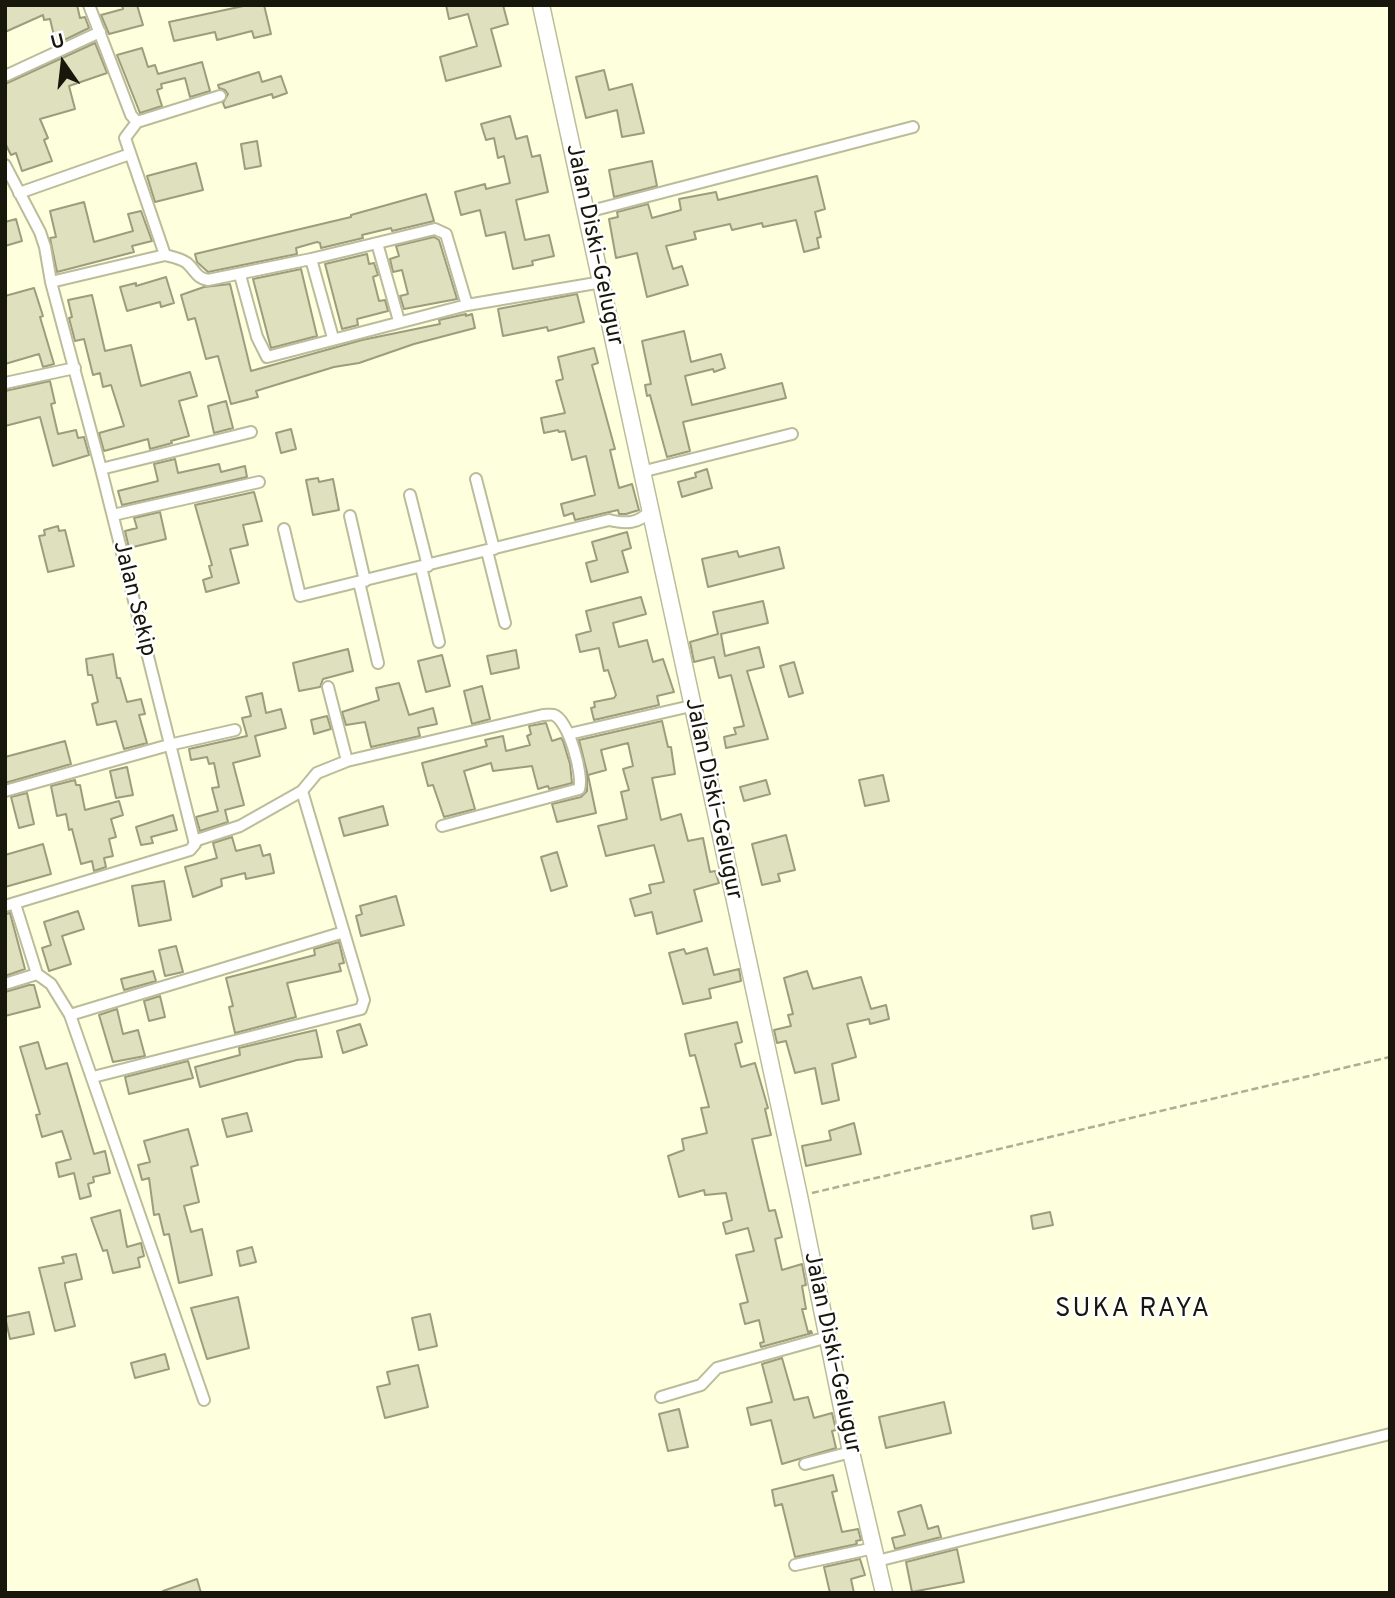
<!DOCTYPE html>
<html>
<head>
<meta charset="utf-8">
<style>
  body { margin:0 }
  #map { position:relative; width:1395px; height:1598px; overflow:hidden; background:#feffdc; font-family:Overpass,sans-serif }
  canvas { display:block }
  .frame { position:absolute; inset:0; border:7px solid #17170b; pointer-events:none }
  .north { position:absolute; left:28px; top:28px; width:70px; height:70px; -webkit-text-stroke:5px #fff; paint-order:stroke; rotate:346deg; font-size:19px; font-weight:700; line-height:28px; text-align:center; color:#17170b }
  .north::after { content:''; display:block; margin:auto; width:24px; height:32px; background:#17170b; clip-path:polygon(50% 0,100% 100%,50% 72%,0 100%) }
</style>
</head>
<body>
<div id="map">
<canvas width="1395" height="1598"></canvas>
<div class="frame"></div>
<div class="north">U</div>
</div>
<script>
const c = document.querySelector('canvas').getContext('2d');
c.lineJoin = 'round';
function fillPath(path, color) {
  c.fillStyle = color;
  c.fill(path, 'evenodd');
}
function stroke(path, color, width, dash) {
  c.strokeStyle = color;
  c.lineWidth = width;
  c.lineCap = dash ? 'butt' : 'round';
  c.setLineDash(dash || []);
  c.stroke(path);
}
function label(font, color, halo, rows, align = 'center') {
  c.font = font + ' Overpass,sans-serif';
  c.lineWidth = 5;
  c.setLineDash([]);
  c.textBaseline = 'middle';
  c.strokeStyle = halo;
  c.fillStyle = color;
  for (const [text, x, y, turn = 0] of rows) {
    c.save();
    c.translate(x, y);
    c.rotate((+turn || 0) * Math.PI / 180);
    c.textAlign = isNaN(turn) ? turn : align;
    if (halo) c.strokeText(text, 0, 0);
    c.fillText(text, 0, 0);
    c.restore();
  }
}
const building = new Path2D(`
  M5 5H77L80 18 85 17 89 28 56 44 50 19 44 20 43 15 5 32Z
  M122 5H137L143 25 109 34 101 15 123 9Z
  M248 5H264L271 34 254 38 252 31 217 40 215 32 174 41 169 22Z
  M446 5H503L508 24 491 29 501 66 446 81 440 57 477 46 468 14 449 19Z
  M95 43 107 73 69 86 75 109 40 119 48 138 44 140 52 161 22 171 16 153 11 155 5 143V84Z
  M142 48 148 67 155 65 158 74 202 62 210 91 190 97 185 78 161 84 162 88 157 90 162 106 140 113 117 55Z
  M604 70 609 90 632 84 644 133 622 137 617 110 586 118 576 77Z
  M259 72 262 82 281 76 287 93 273 98 272 94 225 108 223 103 228 94 225 90 219 88 218 85Z
  M510 116 516 139 527 136 532 157 540 155 548 192 516 200 525 240 549 235 554 256 532 261 533 265 513 269 505 232 486 236 480 210 461 215 455 192 485 184 486 189 510 183 504 156 498 158 494 138 486 140 481 124Z
  M257 141 261 166 245 169 241 144Z
  M652 161 657 186 614 197 609 170Z
  M196 163 203 190 155 202 147 176Z
  M817 176 825 209 815 212 821 237 817 238 819 248 804 252 796 220 763 227 762 223 732 230 730 224 694 232 696 239 666 246 673 269 682 266 688 285 647 297 637 253 616 258 609 219 618 217 617 212 648 204 652 218 681 210 679 199 716 192 718 200Z
  M426 194 434 221 392 231 391 228 362 235 363 238 321 248 320 243 317 242 296 248 297 254 208 272 197 262 195 254 351 217V215Z
  M84 202 94 242 133 231 128 214 141 211 152 241 132 246 134 252 57 272 50 238 56 237 50 211Z
  M16 219 22 241 5 246V222Z
  M434 237 439 240 457 299 404 309 400 296 408 294 402 270 393 272 390 259 399 256 396 246Z
  M367 254 369 264 374 263 378 275 373 277 379 301 385 300 388 311 357 319 358 325 342 329 325 264Z
  M301 269 317 336 271 348 253 279Z
  M166 277 174 303 161 307 160 302 127 311 120 287 136 283V286Z
  M230 284 251 371 362 340 440 324 439 320 466 314V316L472 314 475 328 414 344 359 363 334 367 256 391 258 397 231 404 218 356 206 359 195 318 188 320 181 295 204 287Z
  M34 288 43 316 40 317 54 364 43 367 39 354 5 364V296Z
  M577 294 584 322 548 331 547 327 503 336 498 309Z
  M92 295 105 351 131 345 141 386 190 372 197 396 179 401 189 436 171 441 172 443 150 449 148 439 104 451 99 433 124 426 111 385 103 387 100 373 93 375 84 339 75 341 69 318 72 317 68 300Z
  M684 331 691 362 721 354 725 368 714 372 713 369 685 376 692 405 782 383 786 398 683 422 690 451 667 457 650 395 647 396 645 385 651 384 642 341Z
  M594 348 598 363 592 365 615 449 610 450 619 488 632 484 639 510 626 514H619L618 510 575 520 573 513 564 516 561 504 595 495 586 456 572 460 565 431 559 432 558 430 544 433 541 418 565 413 556 381 563 379 558 357Z
  M50 381 55 403 51 404 58 434 76 430 78 438 84 437 89 455 53 466 40 417 5 426V391Z
  M226 401 233 428 214 433 208 406Z
  M291 429 296 449 281 453 276 433Z
  M175 459 178 473 219 464 221 472 245 466 247 477 122 505 118 491 158 481 154 464Z
  M707 469 712 488 682 497 678 482 696 477 695 473Z
  M318 478 319 482 333 479 339 510 313 515 306 480Z
  M254 492 262 521 243 525 248 545 230 549 239 583 206 592 203 580 212 577 209 566 212 565 195 505Z
  M160 512 166 539 129 548 125 531 137 528 134 518Z
  M58 526 59 531 65 530 74 566 48 572 39 536 45 535 44 530Z
  M627 532 631 548 622 551 628 572 591 582 586 563 597 560 592 542Z
  M779 547 784 568 708 587 702 559 737 551 739 557Z
  M641 597 646 614 613 623 619 647 647 640 653 662 663 659 674 692 657 696 659 705 594 720 591 708 595 707 594 702 614 698 616 695 608 670 604 671 599 648 580 652 576 635 591 631 586 611Z
  M763 601 768 623 721 634 725 656 759 647 764 667 747 671 768 739 726 748 724 737 736 734 734 728 744 726 731 675 719 678 714 657 694 662 690 642 718 634 713 612Z
  M348 649 353 671 323 679 320 687 299 691 293 663Z
  M516 650 519 668 491 674 487 656Z
  M113 654 117 678H120L127 702 141 699 145 714 139 715 147 743 124 749 116 721 97 725 92 704 98 702 92 675H88L86 659Z
  M442 655 450 686 426 692 418 661Z
  M794 662 803 693 789 697 780 666Z
  M399 683 409 715 433 708 437 724 418 728 420 736 371 747 365 722 346 725 342 712 379 700 376 688Z
  M482 686 490 719 472 724 464 691Z
  M262 693 266 713 281 709 286 728 255 736 260 756 233 763 244 805 225 810 228 822 200 831 196 817 218 811 212 788 219 787 214 763 209 764 207 757 191 760 189 749 247 736 242 718 251 716 246 697Z
  M327 716 331 729 314 734 311 720Z
  M662 721 668 747H671L675 774 652 778 661 820 681 814 688 841 703 838 710 872 715 871 719 883 694 890 702 921 657 934 652 912 635 916 630 899 651 893 649 885 664 882 654 845 606 856 598 826 627 819 621 792 629 790 623 769 633 766 628 743 601 750 606 770 588 775 596 813 557 822 552 804 581 797 587 791V772L579 740Z
  M546 723 552 741 561 738 563 741 570 764 572 783 549 789 548 786 538 789 532 766 493 771 491 763 464 771 475 809 444 817 433 785 428 786 422 763 487 746 485 740 503 736 506 751 530 745 527 736 531 734 529 726Z
  M65 741 71 764 5 783V757Z
  M127 767 133 795 116 798 110 771Z
  M883 775 889 801 865 806 859 780Z
  M75 780 76 785H80L85 810 119 801 123 815 111 819 116 837 109 839 113 856 104 858 106 867 94 871 92 861 81 864 72 829 69 830 66 814 57 816 51 786Z
  M766 780 770 794 744 801 740 787Z
  M27 793 34 824 19 828 11 797Z
  M383 806 388 825 344 836 339 818Z
  M173 815 177 830 151 837 153 843 141 845 136 827Z
  M786 835 795 870 778 874 780 881 762 885 752 844Z
  M232 837 236 851 260 845 263 856 270 854 274 873 246 879 245 873 221 879 222 886 193 897 185 867 217 858 213 843Z
  M43 844 51 874 5 887V855Z
  M557 852 567 886 551 891 541 857Z
  M164 881 171 920 139 926 132 886Z
  M396 896 404 925 361 936 356 916 362 914 360 906Z
  M78 911 84 929 62 936 71 964 49 971 42 948 51 945 44 922Z
  M10 913 25 969 5 976V914Z
  M339 942 344 963 339 964 341 971 287 983 296 1017 235 1033 229 1007 233 1006 226 978 315 955 314 949Z
  M176 946 183 972 165 976 159 950Z
  M707 948 714 975 739 969 741 981 709 989 711 998 683 1004 669 953 684 949 686 954Z
  M153 971 156 981 124 990 121 979Z
  M807 971 813 989 861 977 871 1009 886 1005 889 1019 870 1024 869 1019 847 1024 856 1057 832 1064 839 1100 822 1104 815 1068 795 1073 786 1041 777 1043 774 1030 791 1026 788 1015 793 1014 784 978Z
  M29 985H34L40 1007 5 1016V992Z
  M160 996 165 1017 149 1021 144 1001Z
  M117 1009 123 1034 138 1030 145 1056 113 1062 99 1015Z
  M737 1022 742 1042 735 1044 741 1067 755 1063 768 1108 765 1109 771 1135 752 1139 769 1211 775 1210 782 1237 775 1239 782 1270 802 1264 806 1285 802 1286 806 1309H802L808 1332 811 1331 812 1333 761 1347 760 1343 764 1342 759 1320 745 1324 740 1304 748 1302 736 1255 754 1251 748 1228 726 1234 723 1223 732 1220 726 1193 705 1195 704 1190 679 1197 668 1156 684 1150 682 1139 707 1133 701 1108 709 1107 695 1055 690 1056 685 1034Z
  M360 1024 367 1045 343 1053 337 1031Z
  M316 1030 322 1057 297 1060 200 1087 195 1067 240 1055 239 1048Z
  M38 1042 46 1069 67 1063 94 1154 105 1151 110 1173 93 1177 94 1182 88 1184 91 1196 80 1199 74 1173 59 1177 56 1163 71 1159 62 1131 42 1137 36 1115 40 1114 20 1047Z
  M188 1061 193 1078 129 1094 125 1077Z
  M247 1113 252 1131 227 1137 222 1119Z
  M854 1123 861 1154 806 1166 802 1146 831 1140 829 1131Z
  M188 1129 198 1165 191 1167 199 1202 184 1206 191 1232 202 1229 212 1275 179 1283 169 1234 164 1235 159 1214 154 1215 149 1178 142 1180 138 1165 150 1162 144 1141Z
  M120 1210 127 1247 141 1243 144 1256 138 1258 140 1267 113 1273 107 1250 103 1251 91 1218Z
  M1050 1212 1053 1225 1033 1229 1031 1216Z
  M252 1247 256 1262 240 1266 237 1251Z
  M76 1254 82 1279 65 1283V1286L75 1326 55 1331 39 1268 64 1263 62 1257Z
  M238 1297 249 1348 207 1359 191 1308Z
  M29 1312 34 1334 10 1339 5 1317Z
  M430 1314 437 1346 419 1350 412 1318Z
  M165 1354 169 1369 135 1378 131 1363Z
  M782 1358 794 1400 808 1397 814 1418 832 1413 836 1430 832 1431 836 1448 782 1464 771 1420 751 1425 747 1408 772 1402 762 1364Z
  M418 1365 428 1407 385 1418 377 1387 390 1384 387 1372Z
  M944 1402 951 1433 886 1448 879 1417Z
  M679 1409 688 1447 668 1451 659 1414Z
  M833 1475 837 1491 832 1492 842 1532 858 1529 861 1540 856 1541 857 1544 795 1557 782 1504 775 1506 772 1490Z
  M921 1505 928 1529 938 1526 941 1537 895 1549 892 1538 905 1535 898 1512Z
  M957 1549 964 1582 912 1592 906 1562Z
  M860 1559 865 1575 851 1579 854 1593H830L824 1567Z
  M197 1579 201 1593H163V1591Z`);
const path = new Path2D(`
  M812 1193 1390 1057`);
const street = new Path2D(`
  M89 5 131 115 137 122
  M5 76 100 32
  M5 165 40 232 45 247 51 282 101 469 195 844 190 850 5 906
  M19 193 130 154
  M587 212 913 127
  M377 243 399 321
  M165 255 125 138 137 122 220 96
  M311 259 333 338
  M240 275 257 337 267 357 467 305 602 282
  M51 282 165 255C172 257 180 258 187 263 195 270 196 278 208 280L311 259 435 229 446 234 467 305
  M5 383 75 368
  M101 469 251 432
  M641 472 792 434
  M476 479 494 549
  M410 495 428 566
  M113 515 259 482
  M350 516 365 581
  M284 529 300 596 609 520C626 524 638 524 650 511
  M487 551 505 623
  M421 567 439 642
  M359 582 378 663
  M328 687 347 761
  M569 734 691 706
  M5 791 169 745 235 730
  M194 841 240 826 302 791 317 773 347 761 543 715C546 715 552 714 554 715 569 721 584 777 579 789L442 826
  M15 904 37 974 51 984 70 1015 204 1400
  M5 984 37 974
  M70 1015 344 932
  M93 1077 361 1009 364 1000 302 791
  M661 1397 701 1385 717 1368 828 1337
  M805 1464 851 1452
  M877 1561 1390 1434
  M795 1565 874 1548`);
const secondary = new Path2D(`
  M541 5 799 1196 851 1452 884 1593`);
const streetNames = [
  ["Jalan Diski–Gelugur",593,245,78],
  ["Jalan Sekip",133,599,76],
  ["Jalan Diski–Gelugur",712,799,78],
  ["Jalan Diski–Gelugur",831,1353,78]
];
const quarterNames = [
  ["SUKA RAYA",1133,1311]
];
fillPath(building, '#dfe0be');
stroke(building, '#9d9d7d', 2);
stroke(street, '#bcbc9b', 14);
stroke(secondary, '#bcbc9b', 19);
stroke(path, '#adae93', 2.5, [7, 3.5]);
stroke(street, '#fff', 10);
stroke(secondary, '#fff', 16);
label('23px', '#17170b', '#fff', streetNames);
c.letterSpacing = '2px';
label('26px', '#17170b', '#fff', quarterNames);
c.letterSpacing = '0px';
</script>
</body>
</html>
